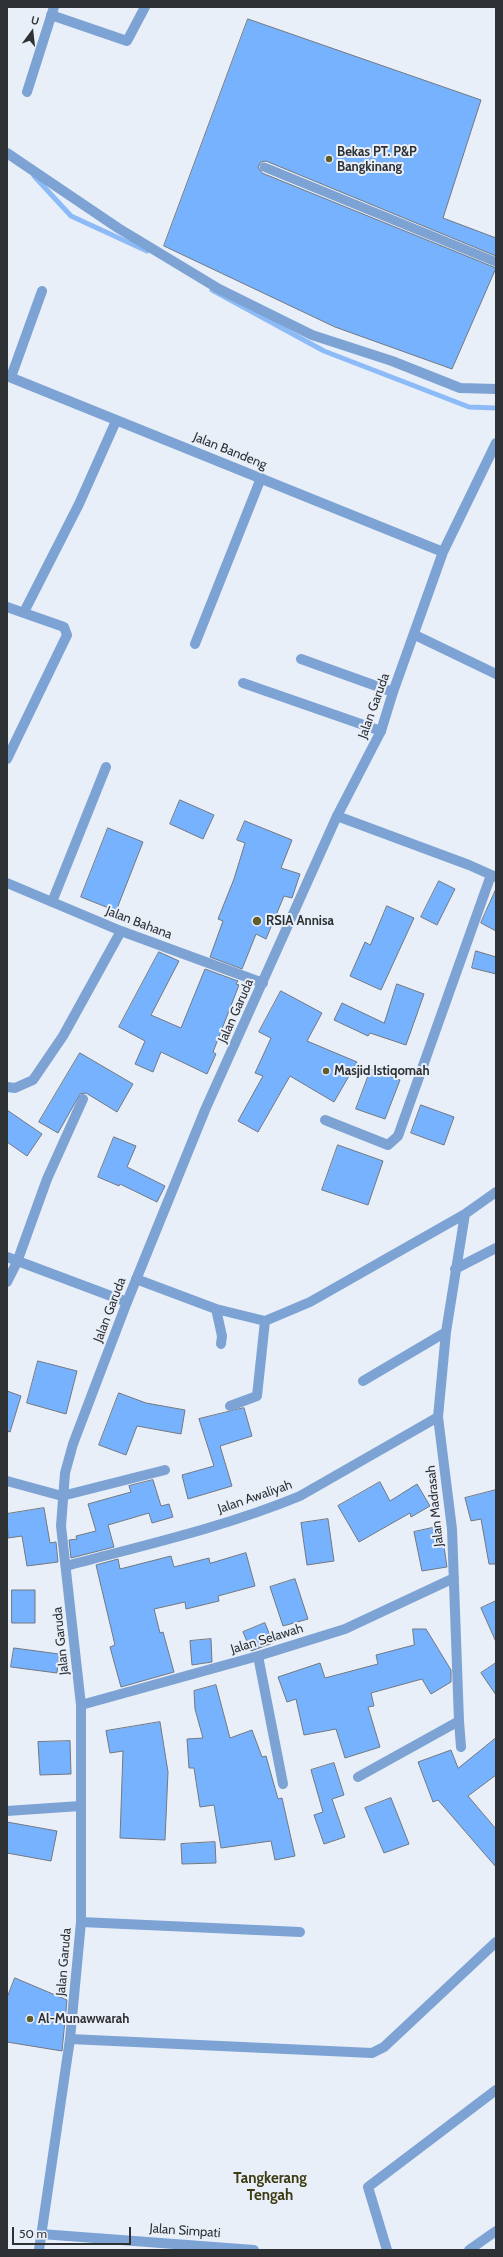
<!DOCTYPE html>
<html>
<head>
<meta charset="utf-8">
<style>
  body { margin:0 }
  #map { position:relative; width:503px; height:2257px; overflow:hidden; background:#e9eff9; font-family:Cabin,sans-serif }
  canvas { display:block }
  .frame { position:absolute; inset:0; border:8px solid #2f3235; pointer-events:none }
  .north { position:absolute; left:12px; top:12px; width:40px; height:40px; -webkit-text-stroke:3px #e9eff9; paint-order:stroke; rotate:15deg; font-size:11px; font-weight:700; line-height:16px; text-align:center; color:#2f3235 }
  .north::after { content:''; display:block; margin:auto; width:14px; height:18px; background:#2f3235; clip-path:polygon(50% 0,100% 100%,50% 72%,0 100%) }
  .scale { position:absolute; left:12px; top:2227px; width:119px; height:18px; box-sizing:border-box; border:2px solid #2f3235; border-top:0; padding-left:5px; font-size:12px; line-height:14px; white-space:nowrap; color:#2f3235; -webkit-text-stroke:3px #e9eff9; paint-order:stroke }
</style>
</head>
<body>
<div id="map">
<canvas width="503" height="2257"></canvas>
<div class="frame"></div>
<div class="north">U</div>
<div class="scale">50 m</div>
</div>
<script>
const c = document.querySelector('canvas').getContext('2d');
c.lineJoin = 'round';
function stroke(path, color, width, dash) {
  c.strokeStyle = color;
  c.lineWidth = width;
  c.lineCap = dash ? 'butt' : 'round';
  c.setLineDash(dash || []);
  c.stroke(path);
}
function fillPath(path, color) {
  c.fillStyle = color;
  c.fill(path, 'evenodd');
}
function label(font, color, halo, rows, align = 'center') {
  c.font = font + ' Cabin,sans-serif';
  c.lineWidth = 4;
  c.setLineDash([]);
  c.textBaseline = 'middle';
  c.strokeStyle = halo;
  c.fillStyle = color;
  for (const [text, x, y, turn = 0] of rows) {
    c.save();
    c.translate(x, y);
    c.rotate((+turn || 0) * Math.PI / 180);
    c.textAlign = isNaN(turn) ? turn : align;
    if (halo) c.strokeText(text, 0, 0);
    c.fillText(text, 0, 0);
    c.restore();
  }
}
const stream = new Path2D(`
  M34 176 71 216 147 251
  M212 290 324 351 469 407 496 408`);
const building = new Path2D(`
  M248 19 481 100 443 218 496 238V256L266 161 261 162 258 167 262 173 496 268 452 369 335 327 164 246Z
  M180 800 214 815 203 839 170 824Z
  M245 821 292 840 281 868 300 874 292 898 284 896 266 939 256 934 242 969 210 957 223 921 218 919 234 879 245 843 237 840Z
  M108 828 143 842 116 911 81 897Z
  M439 881 455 889 437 925 421 917Z
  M496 889V931L481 923Z
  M387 906 414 918 381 990 350 976 365 942 370 945Z
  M476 951 496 957V974L472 968Z
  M159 952 179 961 151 1015 181 1028 205 969 238 981 236 984 239 985 213 1052 216 1054 207 1074 161 1052 153 1072 135 1064 145 1041 119 1027Z
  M397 984 424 994 406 1045 370 1033 368 1036 334 1020 342 1003 384 1023Z
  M281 991 322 1013 307 1041 357 1062 334 1102 290 1076 258 1132 238 1121 263 1076 255 1073 271 1038 259 1032Z
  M80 1053 133 1084 117 1112 86 1093 80 1094 58 1133 39 1122Z
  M371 1069 400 1080 385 1119 356 1109Z
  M421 1105 454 1117 444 1145 411 1133Z
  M7 1110 42 1134 27 1156 7 1142Z
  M114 1137 136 1146 127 1167 165 1186 157 1202 120 1184 119 1186 98 1177Z
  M338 1145 383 1161 368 1205 322 1190Z
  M38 1361 77 1371 66 1414 27 1403Z
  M7 1391 21 1396 10 1432 7 1431Z
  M119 1393 146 1403 185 1410 181 1434 137 1426 126 1455 99 1445Z
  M244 1408 252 1436 220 1446 232 1486 188 1499 182 1475 214 1466 199 1419Z
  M153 1480 161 1506 169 1504 173 1517 152 1523 149 1513 108 1525 114 1547 71 1558 69 1540 77 1539 76 1536 96 1531 88 1504 131 1492 129 1486Z
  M380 1482 390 1501 417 1484 430 1506 411 1517 410 1513 359 1542 338 1506Z
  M496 1490V1564H489L481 1519 471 1521 465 1498Z
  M44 1508 50 1543 56 1542 58 1562 27 1566 22 1536 8 1538 7 1514Z
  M328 1519 334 1561 307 1565 301 1523Z
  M441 1526 447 1567 422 1571 414 1532Z
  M246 1553 255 1586 218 1596 219 1601 186 1609 185 1602 154 1609 160 1633 163 1632 174 1672 121 1687 110 1647 115 1645 96 1565 118 1559 120 1569 171 1556 174 1567 209 1558 210 1563Z
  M295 1579 308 1619 283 1626 270 1587Z
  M12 1590H35V1623H12Z
  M496 1601V1642L481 1608Z
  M265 1623 273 1643 251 1651 243 1632Z
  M413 1629H426L451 1670V1682L431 1694 422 1679 371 1693 374 1706 368 1707 380 1747 345 1758 336 1729 304 1735 296 1699 287 1702 278 1677 320 1663 325 1678 378 1664 376 1655 414 1645Z
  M211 1639 212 1662 192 1665 190 1641Z
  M14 1648 59 1654 57 1673 11 1667Z
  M496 1663V1695L481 1673Z
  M216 1685 230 1738 252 1730 262 1757 266 1756 278 1799 282 1798 295 1856 275 1860 271 1841 221 1848 214 1805 200 1807 194 1768H189L187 1739 203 1738 195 1709 194 1691Z
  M160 1722 168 1772 165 1840 120 1838 123 1751 110 1753 106 1731Z
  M496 1738V1775L468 1796 496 1829V1867L438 1800 433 1802 418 1762 451 1750 458 1768Z
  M70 1741 71 1774 40 1775 38 1742Z
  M334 1763 344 1795 332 1799 345 1837 324 1844 314 1815 323 1812 311 1770Z
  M391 1798 409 1844 384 1853 365 1808Z
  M7 1822 57 1831 51 1861 7 1853Z
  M215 1842 216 1863 182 1864 181 1844Z
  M15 1978 67 2000 62 2051 7 2042V1998Z`);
const service = new Path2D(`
  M264 167 496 262`);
const minor = new Path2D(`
  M51 15 127 41 145 7
  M27 92 54 7
  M7 153 118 228 219 289 312 335 392 361 460 388 496 389
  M11 377 42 291
  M7 607 64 627 67 635 7 759
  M24 612 79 504 116 421
  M415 635 496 674
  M195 644 261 478
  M301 659 393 692
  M243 683 381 731
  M337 816 469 865 496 877
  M7 883 121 931 263 983
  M52 902 106 767
  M7 1087 15 1088 33 1080 63 1036 121 931
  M325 1120 388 1145 398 1136 491 875
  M7 1257 127 1302
  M455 1269 496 1248
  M136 1279 216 1309 265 1321 310 1302 465 1214
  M7 1282 17 1262 47 1179 83 1099
  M216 1309 222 1336 221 1344
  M363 1381 446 1332
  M230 1406 257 1396 265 1321
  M7 1481 62 1496 165 1470
  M66 1566C145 1545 225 1527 300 1496L438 1417
  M258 1656 283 1784
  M81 1705 258 1656 345 1629 454 1578
  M459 1721 461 1747
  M358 1777 459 1721 452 1529 438 1417 446 1332 465 1214 496 1192
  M7 1811 80 1806
  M81 1922 300 1932
  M70 2039 372 2053 384 2047 496 1942
  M41 2234 254 2250
  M387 2250 368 2187 496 2090
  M469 2250 496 2231`);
const tertiary = new Path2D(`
  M7 376 443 552
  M39 2250 70 2039 81 1922V1705L61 1526 65 1473 73 1444 127 1302 205 1110 337 816 381 731 393 692 443 552 496 443`);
const markers = [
  [329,159,4,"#615d2a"],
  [257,921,5,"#615d2a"],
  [326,1071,4,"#615d2a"],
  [30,2019,4,"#615d2a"]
];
const poiNames = [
  ["Bekas PT. P&P",337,152],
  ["Bangkinang",337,167],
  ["RSIA Annisa",266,921],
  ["Masjid Istiqomah",334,1071],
  ["Al-Munawwarah",38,2019]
];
const streetNames = [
  ["Jalan Bandeng",230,451,22],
  ["Jalan Garuda",374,706,-70],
  ["Jalan Bahana",139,923,21],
  ["Jalan Garuda",236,1011,-66],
  ["Jalan Garuda",110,1310,-69],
  ["Jalan Awaliyah",255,1497,-19],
  ["Jalan Madrasah",435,1506,-96],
  ["Jalan Selawah",267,1639,-17],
  ["Jalan Garuda",61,1641,-96],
  ["Jalan Garuda",64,1962,-85],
  ["Jalan Simpati",185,2231,4]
];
const quarterNames = [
  ["Tangkerang",270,2179],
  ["Tengah",270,2196]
];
stroke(stream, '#8cbbf8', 5);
fillPath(building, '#77b2fe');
stroke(building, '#727880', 1);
stroke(service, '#7da3d4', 9);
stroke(minor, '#7da3d4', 10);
stroke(tertiary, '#7da3d4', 10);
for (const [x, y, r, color] of markers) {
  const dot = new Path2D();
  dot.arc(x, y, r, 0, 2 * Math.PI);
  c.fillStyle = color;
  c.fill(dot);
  stroke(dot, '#e9eff9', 1.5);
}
label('bold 13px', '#2f3235', '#e9eff9', poiNames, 'left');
label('13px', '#2f3235', '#e9eff9', streetNames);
label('bold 15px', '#3d3b11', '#e9eff9', quarterNames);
</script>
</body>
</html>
